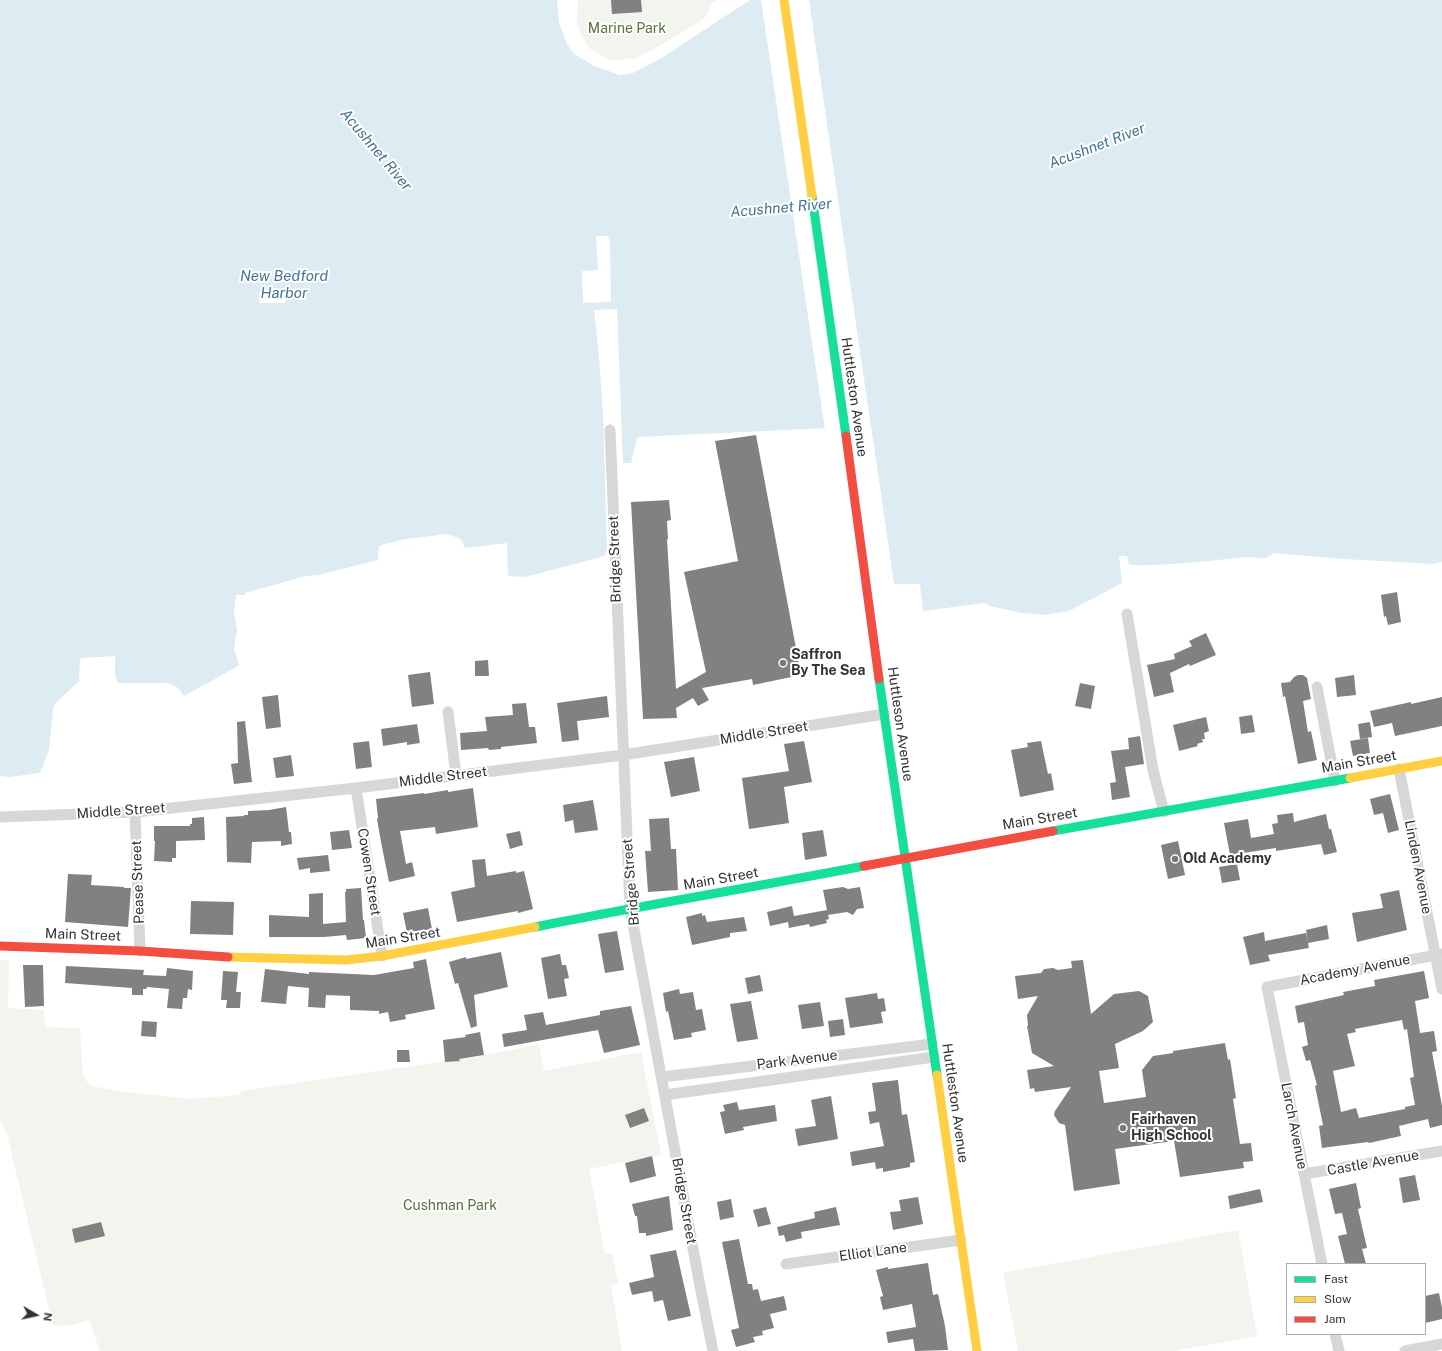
<!DOCTYPE html>
<html>
<head>
<meta charset="utf-8">
<style>
  body { margin:0 }
  #map { position:relative; width:1442px; height:1351px; overflow:hidden; background:#fff; font-family:"Public Sans",sans-serif }
  canvas { display:block }
  .legend { position:absolute; left:1286px; top:1263px; width:140px; height:72px; box-sizing:border-box; background:#fff; border:1px solid #adadad; margin:0; padding:5px 7px; list-style:none; font-size:12px; color:#333 }
  .legend li { display:flex; align-items:center; gap:8px; height:20px }
  .legend b { width:20px; border:1px solid #adadad }
  .north { position:absolute; left:16px; top:1295px; width:40px; height:40px; -webkit-text-stroke:3px #fff; paint-order:stroke; rotate:99deg; font-size:11px; font-weight:700; line-height:16px; text-align:center; color:#333 }
  .north::after { content:''; display:block; margin:auto; width:14px; height:18px; background:#333; clip-path:polygon(50% 0,100% 100%,50% 72%,0 100%) }
</style>
</head>
<body>
<div id="map">
<canvas width="1442" height="1351"></canvas>
<ul class="legend">
<li><b style="height:5px;background:#16e098"></b>Fast</li>
<li><b style="height:5px;background:#ffcf43"></b>Slow</li>
<li><b style="height:5px;background:#f24e42"></b>Jam</li>
</ul>
<div class="north">N</div>
</div>
<script>
const c = document.querySelector('canvas').getContext('2d');
c.lineJoin = 'round';
function fillPath(path, color) {
  c.fillStyle = color;
  c.fill(path, 'evenodd');
}
function stroke(path, color, width, dash) {
  c.strokeStyle = color;
  c.lineWidth = width;
  c.lineCap = dash ? 'butt' : 'round';
  c.setLineDash(dash || []);
  c.stroke(path);
}
function label(font, color, halo, rows, align = 'center') {
  c.font = font + ' "Public Sans",sans-serif';
  c.lineWidth = 4;
  c.setLineDash([]);
  c.textBaseline = 'middle';
  c.strokeStyle = halo;
  c.fillStyle = color;
  for (const [text, x, y, turn = 0] of rows) {
    c.save();
    c.translate(x, y);
    c.rotate((+turn || 0) * Math.PI / 180);
    c.textAlign = isNaN(turn) ? turn : align;
    if (halo) c.strokeText(text, 0, 0);
    c.fillText(text, 0, 0);
    c.restore();
  }
}
const green = new Path2D(`
  M578 0H717L710 4 708 13 702 20 659 46 635 59 610 60 603 57 590 49 583 38 577 24Z
  M0 960H9L8 1008 44 1010 45 1027 80 1028 83 1075 88 1083 92 1086 117 1091 188 1099 240 1095 241 1091 482 1056 539 1044 544 1071 641 1052 661 1155 589 1169 605 1254 612 1253 618 1284 611 1285 622 1351H100L89 1320 71 1325 53 1326 6 1130 0 1120Z
  M1238 1230 1257 1336 1175 1351H1018L1003 1273Z`);
const water = new Path2D(`
  M0 0H570L572 28 577 38 591 55 614 65H629L651 55 737 0H1442V562L1432 564 1344 559 1273 553C1266 562 1256 556 1247 557 1208 561 1169 566 1129 565L1127 556H1119L1122 583 1069 611 1044 615 1021 613 990 606 985 603 923 611 920 584H894L871 426 637 437 631 463H623L617 309 594 310 599 358 603 413 607 548 605 556 525 577 508 576 507 543 465 548 457 541H444L381 553 378 560 319 575 306 576 245 593 246 595 243 598 242 664 184 696 177 687 168 683H118L115 675V656L83 658 80 659 79 681 55 704 53 708 49 750 40 773 10 777 0 776Z`);
const pier = new Path2D(`
  M557 0H572L574 27 584 46 592 53 614 63H628L650 53 734 0H750L660 59 633 73 620 75 594 66 573 53 567 44 559 23Z
  M761 0H809L894 586 892 585 869 428 825 430Z
  M596 236H608L610 243 611 302 583 303 582 271 598 270Z
  M259 293H286L285 303H260Z
  M447 534 461 539 465 548 461 547 456 543H444L407 548 385 553 382 555 381 560H378L379 547 381 545 406 539Z
  M236 595H246L247 597 245 599 244 609 246 626 244 664 240 668 234 649 237 630 234 612Z`);
const building = new Path2D(`
  M611 0H641L642 12 612 14Z
  M756 435 801 675 753 685 752 679 702 688 709 700 698 706 693 698 676 708 677 718 643 719 631 502 669 500 671 520 667 521 668 539H667L676 689 706 672 684 572 738 561 715 441Z
  M1397 592 1401 622 1388 625 1386 616 1384 617 1381 595Z
  M1206 633 1216 655 1190 666 1189 664 1170 673 1174 692 1154 697 1147 665 1175 659 1174 654 1192 646 1189 641Z
  M488 660 489 676H475V661Z
  M430 672 434 704 412 707 408 675Z
  M1298 675H1303L1307 678 1311 699 1303 701 1308 732 1311 731 1317 760 1298 764 1285 696 1283 697 1281 683 1290 682 1294 677Z
  M1354 675 1356 695 1337 697 1335 678Z
  M1080 683 1095 686 1091 709 1075 706Z
  M278 695 281 727 266 729 262 697Z
  M607 696 609 717 577 721 579 740 562 742 557 703Z
  M1442 697V726L1395 736 1392 723 1374 727 1370 711 1411 702V704Z
  M526 703 529 727H535L537 743 501 747V749L489 750 488 748 461 750 460 733 487 731 485 717 513 715 512 704Z
  M1252 715 1255 732 1241 734 1239 717Z
  M1206 717 1209 731 1204 733 1205 739H1202L1203 742 1197 744 1198 746 1179 751 1173 725Z
  M245 721 252 782 234 784 231 764 238 763 237 722Z
  M1370 722 1372 737 1360 739 1358 724Z
  M417 724 420 743 407 745V742L383 746 381 729Z
  M1140 736 1144 764 1125 767 1130 797 1112 800 1110 783 1116 782 1111 751 1129 749 1128 738Z
  M1368 738 1370 753 1353 756 1350 741Z
  M369 741 372 767 356 769 353 743Z
  M804 741 812 782 784 787 789 823 749 829 742 778 789 771 784 744Z
  M1041 741 1048 774 1051 773 1054 790 1020 797 1011 750 1028 747 1027 743Z
  M291 755 294 776 276 778 273 758Z
  M694 757 700 791 671 797 664 762Z
  M473 788 478 827 436 834 435 827 400 831 406 864 412 862 415 876 389 882 381 842 377 819 378 818 376 799 424 793V794L448 790V792Z
  M1390 794 1399 830 1388 833 1383 813 1374 815 1370 799Z
  M593 800 598 830 575 833 573 820 565 822 563 805Z
  M286 807 289 832H291L292 844 281 846V841L252 842 251 863 227 862 226 817 244 816V815H248V811L269 810Z
  M1293 813 1294 822 1326 814 1329 829H1331L1337 852 1324 855 1321 844 1276 851V848L1230 855 1224 823 1248 819 1251 838 1274 834 1272 824 1278 823 1277 815Z
  M204 817 205 840 176 841V858H172V862L154 861 155 841H154V826H190V824H192V818Z
  M669 818 671 849H676L678 890 648 892 645 851H651L649 819Z
  M349 830 352 848 332 850 330 832Z
  M823 830 827 856 805 860 802 833Z
  M520 831 523 845 510 849 506 834Z
  M1178 841 1185 875 1168 879 1161 845Z
  M328 855 330 871 310 873V868L299 870 297 858Z
  M485 859 487 876 516 871V873L524 871 533 909 518 913V911L457 922 451 892 475 887 472 860Z
  M1237 864 1240 880 1222 883 1219 867Z
  M68 874 92 875 91 885 124 887V888H131L128 927 65 922Z
  M843 887 848 889 860 887 864 908 857 909 853 915 847 912 828 915 829 919 826 920 827 923 810 927 809 924 789 928 788 922 770 926 767 912 792 906 794 916 827 910 823 890Z
  M361 888 363 920H364L366 938 347 940 346 935 324 937H269V915L309 917V894L323 893V924L346 922 345 892H346V889Z
  M1399 890 1407 930 1357 942 1352 913 1383 908 1380 894Z
  M191 901 234 902 233 935 190 934Z
  M428 908 432 929 407 933 403 913Z
  M702 913V916L705 915 707 922 744 917 747 931 730 933V937L692 945 686 917Z
  M1327 925 1329 939 1308 943 1306 930Z
  M617 931 624 970 605 973 598 934Z
  M1264 932 1265 941 1306 933 1309 948 1268 955 1270 961 1250 965 1243 937Z
  M501 952 508 987 474 995 477 1026 471 1028 458 983 455 984 449 962 466 957V959Z
  M560 954 562 965H566L569 978 564 979 567 996 548 999 541 958Z
  M426 959 435 1009 405 1015 406 1019 390 1022 388 1012 379 1014V1011L350 1010V996L326 995 325 1008 308 1007 309 988 288 986 286 1004 261 1002 265 969 309 974V972L374 975 414 968 413 962Z
  M1083 960 1091 1014 1114 994 1139 991 1148 996 1153 1022 1143 1031 1115 1044 1119 1068 1099 1071 1104 1103 1146 1097 1142 1070 1153 1056 1173 1053V1051L1225 1043 1228 1060 1230 1059 1236 1098 1233 1099 1240 1144 1251 1143 1253 1161 1243 1162 1244 1168 1180 1177 1174 1141 1115 1149 1120 1184 1074 1191 1065 1125 1059 1123 1054 1115 1055 1111 1071 1087 1035 1092 1034 1088 1030 1089 1027 1070 1054 1066 1032 1053 1027 1026H1028L1027 1015 1038 996 1018 999 1015 976 1041 973 1044 969 1053 968 1058 970 1072 968 1071 961Z
  M23 965H43L44 1006 25 1007Z
  M66 966 144 970 143 975 166 976 167 968 193 971 192 990 188 989 187 998H183L182 1009 167 1008 169 989 147 987 146 989H143V995H132V988L65 983Z
  M223 971 238 972 236 992H241L240 1008H226L227 1000H221Z
  M1424 971 1429 998 1415 1001 1420 1033 1434 1031 1437 1051 1432 1052 1442 1106V1125L1430 1128 1428 1119 1399 1126 1401 1136 1369 1143 1368 1142 1322 1148 1319 1126 1323 1125 1315 1086 1317 1085 1310 1060 1306 1061 1302 1047 1308 1045 1304 1022 1298 1023 1295 1006 1344 995 1343 992 1375 986 1374 980ZM1402 1020 1404 1030 1407 1029 1414 1077 1410 1078 1415 1105 1405 1107V1109L1359 1118 1356 1108 1341 1112 1333 1071 1355 1066 1347 1034 1356 1032 1355 1029Z
  M760 975 763 991 748 994 745 978Z
  M679 989 680 994 693 992 696 1010 702 1009 706 1030 691 1033 692 1037 674 1040 668 1011 666 1012 663 993Z
  M877 993 878 999 884 998 886 1011 881 1012 883 1023 850 1028 845 998Z
  M751 1001 758 1039 737 1042 730 1004Z
  M820 1002 824 1026 802 1029 798 1005Z
  M631 1006 640 1045 604 1053 598 1030 504 1047 502 1034 527 1030 524 1015 543 1012 546 1025 600 1015V1011Z
  M843 1019 845 1035 830 1037 828 1021Z
  M142 1021 157 1022 156 1037 141 1036Z
  M480 1032 484 1055 459 1059 460 1061 445 1062 443 1040 466 1037 465 1035Z
  M397 1050H409L410 1062H397Z
  M898 1080 902 1115 907 1114 915 1162 910 1163V1167L883 1172V1168L876 1169 875 1162 852 1166 850 1152 884 1146 879 1122 870 1124 868 1112 876 1111 872 1083Z
  M831 1096 838 1139 798 1146 795 1129 816 1126 811 1100Z
  M737 1102 739 1110 775 1105 777 1121 743 1127 744 1130 725 1134 720 1112 725 1111 723 1105Z
  M644 1108 649 1121 630 1128 625 1115Z
  M652 1156 656 1176 630 1183 625 1163Z
  M1415 1175 1420 1200 1403 1203 1399 1178Z
  M1356 1183 1361 1208 1358 1209 1367 1248 1362 1249 1366 1264H1345L1338 1236 1347 1234 1342 1213 1335 1214 1329 1189Z
  M1260 1189 1263 1202 1230 1209 1228 1196Z
  M669 1196 673 1230 646 1236V1233H639L637 1216H635L632 1204Z
  M918 1197 923 1224 893 1230 890 1212 901 1211 899 1200Z
  M731 1199 734 1217 720 1220 717 1202Z
  M766 1207 771 1224 758 1227 753 1210Z
  M836 1207 840 1225 801 1232 802 1238 786 1242 784 1235 779 1236 777 1227 815 1218 814 1212Z
  M101 1222 105 1236 75 1243 72 1229Z
  M739 1239 748 1284H752L753 1290 758 1289 761 1301 784 1296 787 1310 770 1314 774 1328 762 1331 763 1335 753 1337 755 1342 736 1347 731 1330 739 1328 722 1242Z
  M676 1250 691 1316 668 1321 663 1300 654 1302 652 1291 632 1295 629 1283 654 1277 650 1255Z
  M928 1263 933 1295 938 1294 945 1326 948 1350 915 1351 913 1339 888 1343 886 1332 916 1327 912 1304 883 1310 880 1297 883 1296 876 1270 888 1267V1269Z
  M1439 1293 1442 1308V1319L1425 1323V1296Z`);
const street = new Path2D(`
  M610 430 630 908 700 1286 713 1351
  M1127 614 1153 770 1164 812
  M1317 687 1335 781
  M448 712 456 775
  M1399 769 1442 989
  M356 788 382 956
  M135 812 140 951
  M0 817 135 812 356 788 623 755 884 714
  M662 1077 932 1044
  M665 1095 934 1057
  M1304 1174 1442 1151
  M786 1264 961 1240
  M1322 1264 1267 987 1442 954
  M1335 1334 1339 1351
  M1405 1351 1442 1344`);
const fast = new Path2D(`
  M812 196 846 436
  M879 679 937 1075
  M1053 831 1350 778
  M535 927C645 905 755 887 864 866`);
const slow = new Path2D(`
  M784 0 812 196
  M1350 778 1442 761
  M228 957 346 960 382 956 535 927
  M937 1075 977 1351`);
const jam = new Path2D(`
  M846 436 879 679
  M864 866 1053 831
  M0 946 140 951 228 957`);
const markers = [
  [783,663,4,"#7a7a7a"],
  [1175,859,4,"#7a7a7a"],
  [1123,1128,4,"#7a7a7a"]
];
const parkNames = [
  ["Marine Park",627,29],
  ["Cushman Park",450,1206]
];
const streetNames = [
  ["Huttleston Avenue",854,397,82],
  ["Bridge Street",615,559,-92],
  ["Huttleson Avenue",900,724,82],
  ["Middle Street",764,733,-9],
  ["Main Street",1359,762,-10],
  ["Middle Street",443,777,-7],
  ["Middle Street",121,811,-4],
  ["Main Street",1040,819,-10],
  ["Linden Avenue",1418,867,79],
  ["Cowen Street",369,872,81],
  ["Main Street",721,879,-10],
  ["Pease Street",138,882,-92],
  ["Bridge Street",631,882,-95],
  ["Main Street",83,935,2],
  ["Main Street",403,938,-9],
  ["Academy Avenue",1355,970,-11],
  ["Park Avenue",797,1060,-7],
  ["Huttleston Avenue",955,1103,82],
  ["Larch Avenue",1294,1126,79],
  ["Castle Avenue",1373,1163,-10],
  ["Bridge Street",684,1201,80],
  ["Elliot Lane",873,1252,-8]
];
const poiNames = [
  ["Saffron",791,655],
  ["By The Sea",791,671],
  ["Old Academy",1183,859],
  ["Fairhaven",1131,1120],
  ["High School",1131,1136]
];
const waterNames = [
  ["Acushnet River",1097,146,-21],
  ["Acushnet River",376,150,50],
  ["Acushnet River",781,208,-5],
  ["New Bedford",284,276],
  ["Harbor",284,293]
];
fillPath(green, '#f1f5ed');
fillPath(water, '#ddebf3');
fillPath(pier, '#fff');
fillPath(building, '#818181');
stroke(street, '#d7d7d7', 11);
stroke(fast, '#16e098', 9);
stroke(slow, '#ffcf43', 9);
stroke(jam, '#f24e42', 9);
for (const [x, y, r, color] of markers) {
  const dot = new Path2D();
  dot.arc(x, y, r, 0, 2 * Math.PI);
  c.fillStyle = color;
  c.fill(dot);
  stroke(dot, '#fff', 1.5);
}
label('14px', '#56703f', '#fff', parkNames);
label('14px', '#333', '#fff', streetNames);
label('bold 14px', '#333', '#fff', poiNames, 'left');
label('italic 15px', '#3f7597', '#fff', waterNames);
</script>
</body>
</html>
